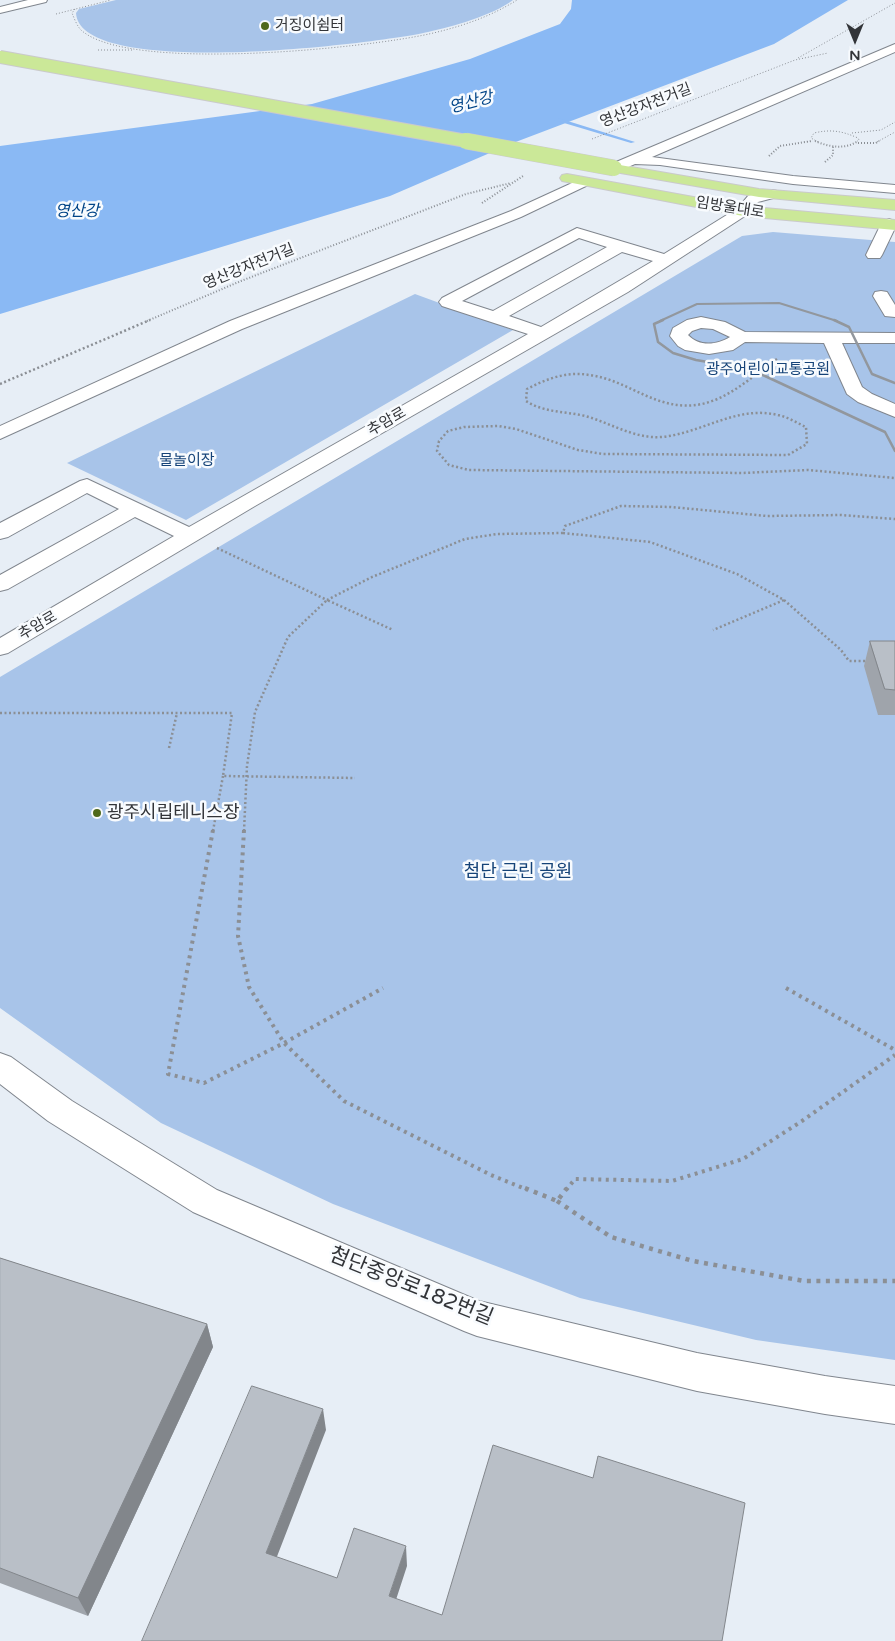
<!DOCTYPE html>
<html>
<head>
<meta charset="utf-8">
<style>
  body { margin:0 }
  #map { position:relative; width:895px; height:1641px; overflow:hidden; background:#e7eef6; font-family:"Varela Round",sans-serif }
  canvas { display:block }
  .north { position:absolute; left:830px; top:15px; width:50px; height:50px; -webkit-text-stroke:4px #f8fbfe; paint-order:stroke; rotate:180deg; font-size:14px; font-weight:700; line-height:20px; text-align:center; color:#323438 }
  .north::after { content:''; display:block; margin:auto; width:18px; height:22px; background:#323438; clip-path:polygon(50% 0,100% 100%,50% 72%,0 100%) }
</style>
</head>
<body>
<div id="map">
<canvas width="895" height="1641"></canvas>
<div class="north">N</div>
</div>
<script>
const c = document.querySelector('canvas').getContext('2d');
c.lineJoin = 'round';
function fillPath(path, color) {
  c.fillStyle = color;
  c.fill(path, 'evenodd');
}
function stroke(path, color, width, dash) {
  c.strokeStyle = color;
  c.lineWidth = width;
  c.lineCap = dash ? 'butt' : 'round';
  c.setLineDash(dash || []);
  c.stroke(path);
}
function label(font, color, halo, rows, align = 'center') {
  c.font = font + ' "Varela Round","Noto Sans KR",sans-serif';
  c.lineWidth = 5;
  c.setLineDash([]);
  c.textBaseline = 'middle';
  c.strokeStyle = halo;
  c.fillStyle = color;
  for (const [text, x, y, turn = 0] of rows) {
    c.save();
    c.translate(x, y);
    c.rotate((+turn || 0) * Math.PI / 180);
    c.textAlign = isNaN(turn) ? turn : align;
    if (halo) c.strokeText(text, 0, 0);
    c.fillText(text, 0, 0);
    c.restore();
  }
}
const green = new Path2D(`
  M116 0H513C491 16 454 26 428 32 381 43 80 81 76 13L79 9Z
  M773 232 895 242V1360L756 1340 580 1298 333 1204 161 1123 0 1008V677L742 236Z
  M415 294 513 330 186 520 67 463Z`);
const water = new Path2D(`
  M572 0H848L774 44 513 143 390 196 0 314V146L312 104 470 59 560 24 571 9Z`);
const stream = new Path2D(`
  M554 118H558L635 142 631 143 554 120Z`);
const pathFar4 = new Path2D(`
  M75 9 72 13C74 18 77 26 81 30 128 73 366 48 429 34 460 27 490 17 517 0
  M56 14 111 0
  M98 50H134
  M798 58 895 3
  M852 133 881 130 895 122
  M592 139 795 60 828 53
  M804 142 813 141
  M818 142 811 138 814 133C831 129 842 131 858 138L859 140 856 142
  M877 142 895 132`);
const pathFar3 = new Path2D(`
  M815 141C829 147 845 150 858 141
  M858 143H876L879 141
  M769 156 780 146 812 141
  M825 162 833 155V146
  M482 203 523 176
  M147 321 241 281 466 194 511 183`);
const pathFar2 = new Path2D(`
  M777 359C754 375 730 398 702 404 657 413 630 380 589 375 567 371 546 379 527 389L526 401C545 413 564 411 585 416 611 423 634 439 662 437 702 433 737 405 778 415 788 417 797 423 806 427L807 444 788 455 603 454 578 450 516 429 498 426 464 427 448 431 439 441 437 451 449 465 469 470 742 473 808 470 895 478
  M0 384 150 320
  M563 533 650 542 737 574 784 600 713 630
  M217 548 327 600 372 577 465 539 497 534 563 533 565 526 621 506 671 507 767 516 841 515 895 519
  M784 600 841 650 849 661H867
  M0 713H232L223 776 355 778
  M169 748 177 713
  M213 831 223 776
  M244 831 247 766 255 712 288 637 327 600 393 630`);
const pathFar1 = new Path2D(`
  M213 830 168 1074 204 1083 284 1043 383 988
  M244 830 238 936 249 987 284 1043 344 1101 491 1175 528 1190
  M786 988 895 1050
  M566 1190 575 1179 672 1181 743 1159 802 1121 895 1055`);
const path = new Path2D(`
  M525 1188 557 1201 567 1188
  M557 1201 611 1237 693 1261 804 1281H895`);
const minor = new Path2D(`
  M28 0H47L46 2 0 13V7Z
  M895 44V52L652 157 793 176 895 185V193L793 184 660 165 635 164 619 171H609L607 168 609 165Z
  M583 178 588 179 590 182 588 185 521 217 242 329 0 439V426L230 321 511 211Z
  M772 190 777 191 779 194 777 197 758 202 748 214 628 292 255 506 8 653 0 655V638L174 536 135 517 8 589 0 591V575L119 509 87 493 8 537 0 539V523L80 481 87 479 189 527 528 334 442 306 439 302 442 298 577 228 664 254 738 208 748 196ZM579 238 607 247 493 311 462 301ZM622 252 653 261 541 327 509 316Z
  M889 219 894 221 895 228 882 255 880 258H868L866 255 881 224 884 221Z
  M881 291 887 292 895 305V317L885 316 873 296 875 292Z
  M701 317 725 322 745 332 895 333V343H842L862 387 872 394 895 404V417L858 402 847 394 824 343 745 342 733 350 709 354 685 350 678 346 670 336 673 328 687 320ZM701 328 713 329 730 337C717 345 699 347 688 335L692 331Z
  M0 1053 11 1057 72 1101 217 1190 479 1301 697 1353 825 1376 895 1386V1424L825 1414 697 1391 477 1336 464 1331 193 1212 48 1121 0 1084Z`);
const major = new Path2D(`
  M614 164 759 189 895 200V210L759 197 609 171 607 168 609 165Z
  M567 174 743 206 895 220V230L743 216 562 181 560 178 562 175Z`);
const railFar1 = new Path2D(`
  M660 321 697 304 779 303 837 321`);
const rail = new Path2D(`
  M663 320 654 324 658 342 673 353 696 360 750 369 885 432 895 451
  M834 320 849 327 872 374 895 383`);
const majorBridgeFar1 = new Path2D(`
  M0 57 472 142`);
const majorBridge = new Path2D(`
  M466 141 614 168`);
const wall = new Path2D(`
  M870 641H895V715H878L864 666Z
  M0 1258 207 1324 213 1347 88 1616 0 1583Z`);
const shadedWall = new Path2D(`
  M207 1324 213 1347 88 1616 78 1598Z
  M323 1409 326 1430 271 1572 266 1553Z
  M406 1546 407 1566 391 1615 389 1596Z`);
const building = new Path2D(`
  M870 641H895V690L885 689Z
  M0 1258 207 1324 78 1598 0 1568Z
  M252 1386 323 1409 266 1553 337 1578 354 1528 406 1546 389 1596 442 1615 493 1445 593 1478 598 1456 745 1503 722 1641H142Z`);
const markers = [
  [265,26,5,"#4f691b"],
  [97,813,5,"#4f691b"]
];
const farPoinames = [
  ["거징이쉼터",275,26]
];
const farStreetnames = [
  ["영산강자전거길",646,106,-21],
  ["임방울대로",730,208,9],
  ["영산강자전거길",249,267,-22],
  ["추암로",387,422,-30],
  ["추암로",38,626,-30]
];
const farParknames = [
  ["광주어린이교통공원",768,370],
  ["물놀이장",187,461]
];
const farWaternames = [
  ["영산강",471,103,-15],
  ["영산강",77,212]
];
const poiNames = [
  ["광주시립테니스장",107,813]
];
const parkNames = [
  ["첨단 근린 공원",518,872]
];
const nearStreetnames = [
  ["첨단중앙로182번길",411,1287,22]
];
fillPath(green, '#a8c4e9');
fillPath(water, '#8ab9f4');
fillPath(stream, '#8ab9f4');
stroke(minor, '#80868e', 2);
stroke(major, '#cacacb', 2);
stroke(pathFar4, '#8b8f95', 1, [1, 2]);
stroke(pathFar3, '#8b8f95', 2, [1, 2]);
stroke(pathFar2, '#8b8f95', 2.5, [2, 2.5]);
stroke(pathFar1, '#8b8f95', 4, [3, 4.5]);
stroke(path, '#8b8f95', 4.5, [4, 5.5]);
fillPath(minor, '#fff');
fillPath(major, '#cbe898');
stroke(railFar1, '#92979d', 2);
stroke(rail, '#92979d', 2.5);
stroke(majorBridgeFar1, '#cacacb', 14, []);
stroke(majorBridge, '#cacacb', 17, []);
stroke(majorBridgeFar1, '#cbe898', 12);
stroke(majorBridge, '#cbe898', 16);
fillPath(wall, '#9fa4ab');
fillPath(shadedWall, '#82868b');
fillPath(building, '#b9bfc7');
stroke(building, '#82868b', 1);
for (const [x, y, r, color] of markers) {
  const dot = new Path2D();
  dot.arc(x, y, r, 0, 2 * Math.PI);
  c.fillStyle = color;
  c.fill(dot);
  stroke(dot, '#f8fbfe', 2);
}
label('15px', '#323438', '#f8fbfe', farPoinames, 'left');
label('15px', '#323438', '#f8fbfe', farStreetnames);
label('15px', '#154378', '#f8fbfe', farParknames);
label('italic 16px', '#004487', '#f8fbfe', farWaternames);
label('18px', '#323438', '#f8fbfe', poiNames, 'left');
label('18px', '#154378', '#f8fbfe', parkNames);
label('21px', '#323438', '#f8fbfe', nearStreetnames);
</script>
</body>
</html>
